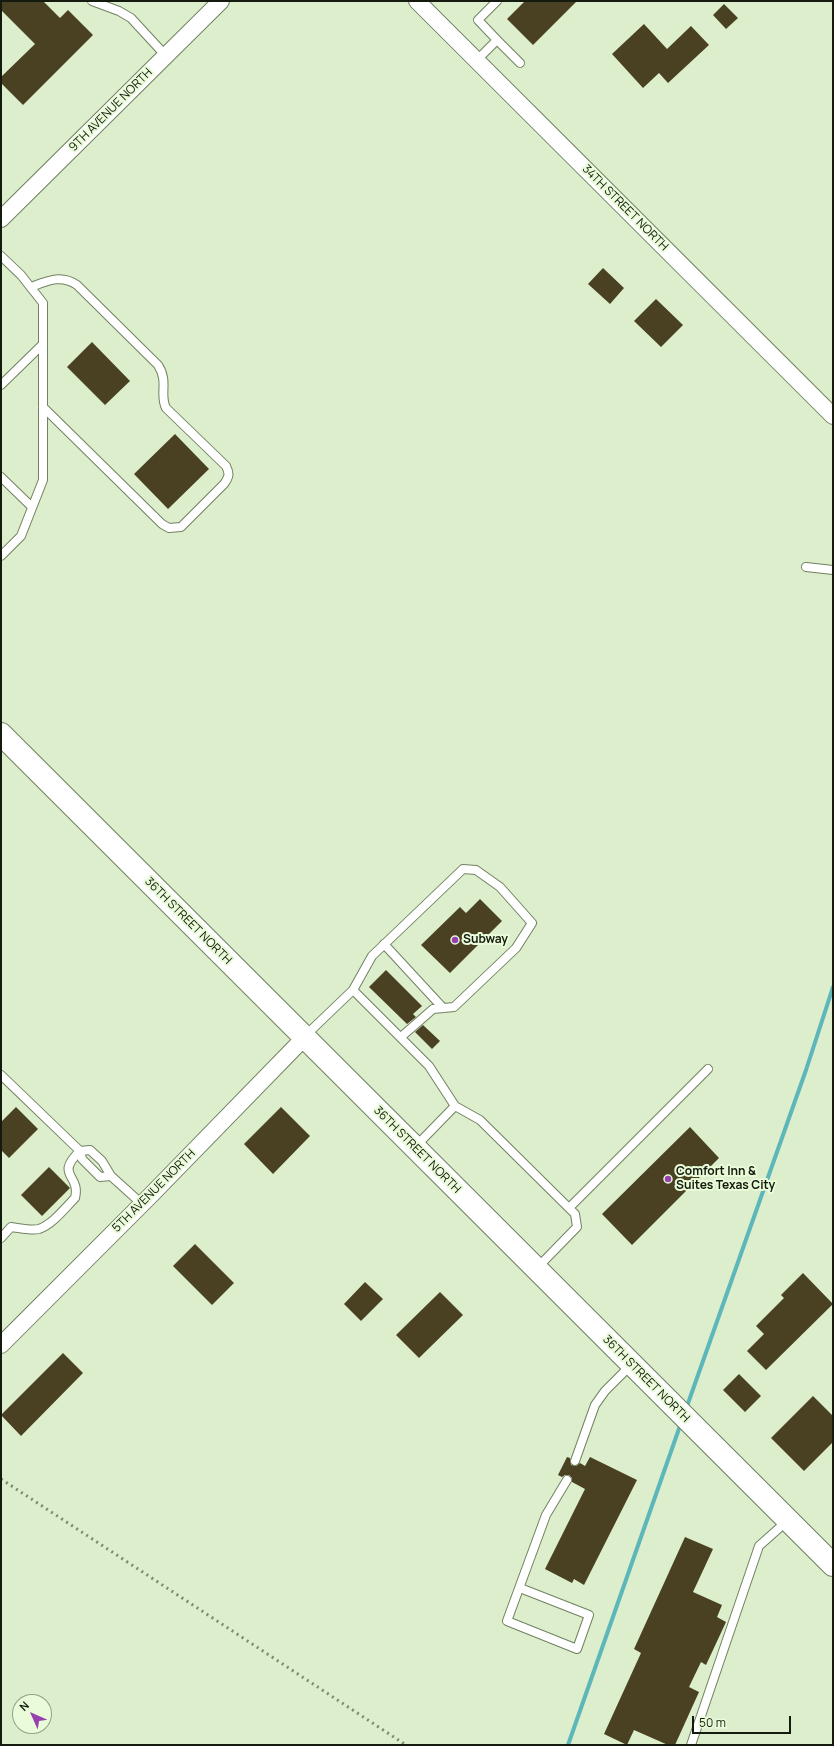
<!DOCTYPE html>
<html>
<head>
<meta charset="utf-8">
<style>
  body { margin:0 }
  #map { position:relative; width:834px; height:1746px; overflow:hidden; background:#dceecb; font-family:Manrope,sans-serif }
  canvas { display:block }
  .frame { position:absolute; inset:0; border:2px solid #141a0e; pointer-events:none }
  .north { position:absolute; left:12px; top:1694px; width:40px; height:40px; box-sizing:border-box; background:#e9fbd8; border:1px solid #94a187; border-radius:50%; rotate:315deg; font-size:11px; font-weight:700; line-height:16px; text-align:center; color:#141a0e }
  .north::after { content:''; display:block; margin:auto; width:14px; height:18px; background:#9641af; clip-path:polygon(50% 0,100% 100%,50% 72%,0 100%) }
  .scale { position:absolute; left:692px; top:1716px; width:99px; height:18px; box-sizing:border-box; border:2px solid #141a0e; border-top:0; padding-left:5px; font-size:12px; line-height:14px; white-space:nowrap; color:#141a0e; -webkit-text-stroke:3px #e9fbd8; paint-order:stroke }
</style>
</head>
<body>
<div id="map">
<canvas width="834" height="1746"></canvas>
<div class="frame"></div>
<div class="north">N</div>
<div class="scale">50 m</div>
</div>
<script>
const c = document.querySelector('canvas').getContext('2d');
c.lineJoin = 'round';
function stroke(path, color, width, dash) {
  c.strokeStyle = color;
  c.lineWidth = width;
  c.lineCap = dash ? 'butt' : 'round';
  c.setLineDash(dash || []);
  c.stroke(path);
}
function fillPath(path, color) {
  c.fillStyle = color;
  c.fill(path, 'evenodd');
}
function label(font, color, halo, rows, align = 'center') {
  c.font = font + ' Manrope,sans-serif';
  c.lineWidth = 4;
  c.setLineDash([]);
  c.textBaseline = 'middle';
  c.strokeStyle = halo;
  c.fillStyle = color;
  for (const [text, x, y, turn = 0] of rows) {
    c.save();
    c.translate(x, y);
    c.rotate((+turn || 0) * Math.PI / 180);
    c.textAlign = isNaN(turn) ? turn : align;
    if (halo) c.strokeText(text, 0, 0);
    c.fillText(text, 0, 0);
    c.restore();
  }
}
const stream = new Path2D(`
  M686 1409 806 1070 833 987
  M568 1745 681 1423`);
const building = new Path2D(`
  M1 1H43L60 18 68 10 93 35 23 105 1 83V77L35 44 1 10Z
  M525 1H577L533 45 507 19Z
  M724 4 738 18 726 29 713 15Z
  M644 24 667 49 691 26 709 45 668 83 659 73 643 88 612 54Z
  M603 268 624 288 610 304 588 284Z
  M656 299 683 325 661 347 634 321Z
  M92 342 130 381 105 405 67 367Z
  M175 434 209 469 168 509 134 474Z
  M480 899 502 921 450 973 421 945 460 907 466 913Z
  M386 970 422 1006 413 1014 416 1017 407 1024 369 987Z
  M423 1025 440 1041 432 1049 415 1032Z
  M16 1107 38 1129 9 1158 1 1150V1122Z
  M281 1107 310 1136 273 1174 244 1144Z
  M690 1127 719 1158 632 1245 602 1214Z
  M49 1167 70 1188 42 1216 21 1195Z
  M195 1244 234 1283 212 1305 173 1266Z
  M803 1273 833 1304 766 1370 747 1351 764 1334 756 1326 784 1298 781 1295Z
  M365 1282 383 1299 361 1321 344 1304Z
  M440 1292 463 1315 419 1358 396 1335Z
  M63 1353 83 1373 21 1436 1 1415Z
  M739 1374 761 1396 745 1412 723 1390Z
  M813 1396 833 1416V1442L804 1471 771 1438Z
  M567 1457 570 1458 571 1465 576 1466 580 1463 585 1466 590 1457 637 1480 584 1585 574 1579 572 1583 545 1569 585 1489 572 1482V1478L569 1475H565L562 1477 558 1475Z
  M685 1537 713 1549 693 1592 722 1605 717 1617 726 1622 706 1665 701 1662 689 1687 699 1692 675 1745H668L634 1730 627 1745 604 1734 641 1653 634 1649Z`);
const service = new Path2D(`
  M92 1 119 11 131 18 166 56
  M497 40 520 63
  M477 60 497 40 478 20 497 1
  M1 256 21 275 43 303V480L21 536 1 556
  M31 287C47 281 61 274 77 285L158 365C169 382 159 394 166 408L226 466C230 474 229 477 224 484L181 527 169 528 162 524 43 407
  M1 385 43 344
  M1 477 32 507
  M806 567 833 570
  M384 944 443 1008
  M353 990 372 956 463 869 476 870 500 887 532 923 516 948 454 1007 433 1009 401 1037
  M305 1036 353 990 429 1066 455 1106 480 1120 575 1214 577 1227 537 1268
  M1 1075 80 1151C54 1176 81 1174 75 1198 65 1208 53 1224 39 1229 31 1231 20 1228 11 1227L1 1238
  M415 1147 455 1106
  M111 1176 100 1177 82 1159 80 1151 90 1150 102 1161 111 1176 142 1204
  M569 1208 708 1069
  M575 1461 595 1405 605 1391 631 1365
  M520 1588 589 1615 577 1649 507 1621 546 1515 567 1480
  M691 1745 759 1546 787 1521`);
const minor = new Path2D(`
  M417 1 833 416
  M1 219 221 1
  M1 1345 150 1196 305 1037`);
const trunk = new Path2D(`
  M1 734 833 1565`);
const rail = new Path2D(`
  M1 1479 406 1745`);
const markers = [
  [455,940,4,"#9641af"],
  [668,1179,4,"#9641af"]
];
const streetNames = [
  ["9TH AVENUE NORTH",111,110,-45],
  ["34TH STREET NORTH",625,208,45],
  ["36TH STREET NORTH",188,921,45],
  ["36TH STREET NORTH",417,1150,45],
  ["5TH AVENUE NORTH",154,1191,-45],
  ["36TH STREET NORTH",646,1379,45]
];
const poiNames = [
  ["Subway",463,940],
  ["Comfort Inn &",676,1172],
  ["Suites Texas City",676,1186]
];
stroke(stream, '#5db6ba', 4);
fillPath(building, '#494121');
stroke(service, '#718162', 10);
stroke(minor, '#718162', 18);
stroke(trunk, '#718162', 24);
stroke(service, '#fff', 8);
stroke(minor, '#fff', 16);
stroke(trunk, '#fff', 22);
stroke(rail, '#7d8a72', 3, [2, 4]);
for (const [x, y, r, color] of markers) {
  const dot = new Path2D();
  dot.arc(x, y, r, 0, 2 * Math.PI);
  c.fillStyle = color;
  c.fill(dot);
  stroke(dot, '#e9fbd8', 1.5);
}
label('12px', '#141a0e', '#e9fbd8', streetNames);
label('bold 12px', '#141a0e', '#e9fbd8', poiNames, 'left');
</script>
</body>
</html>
